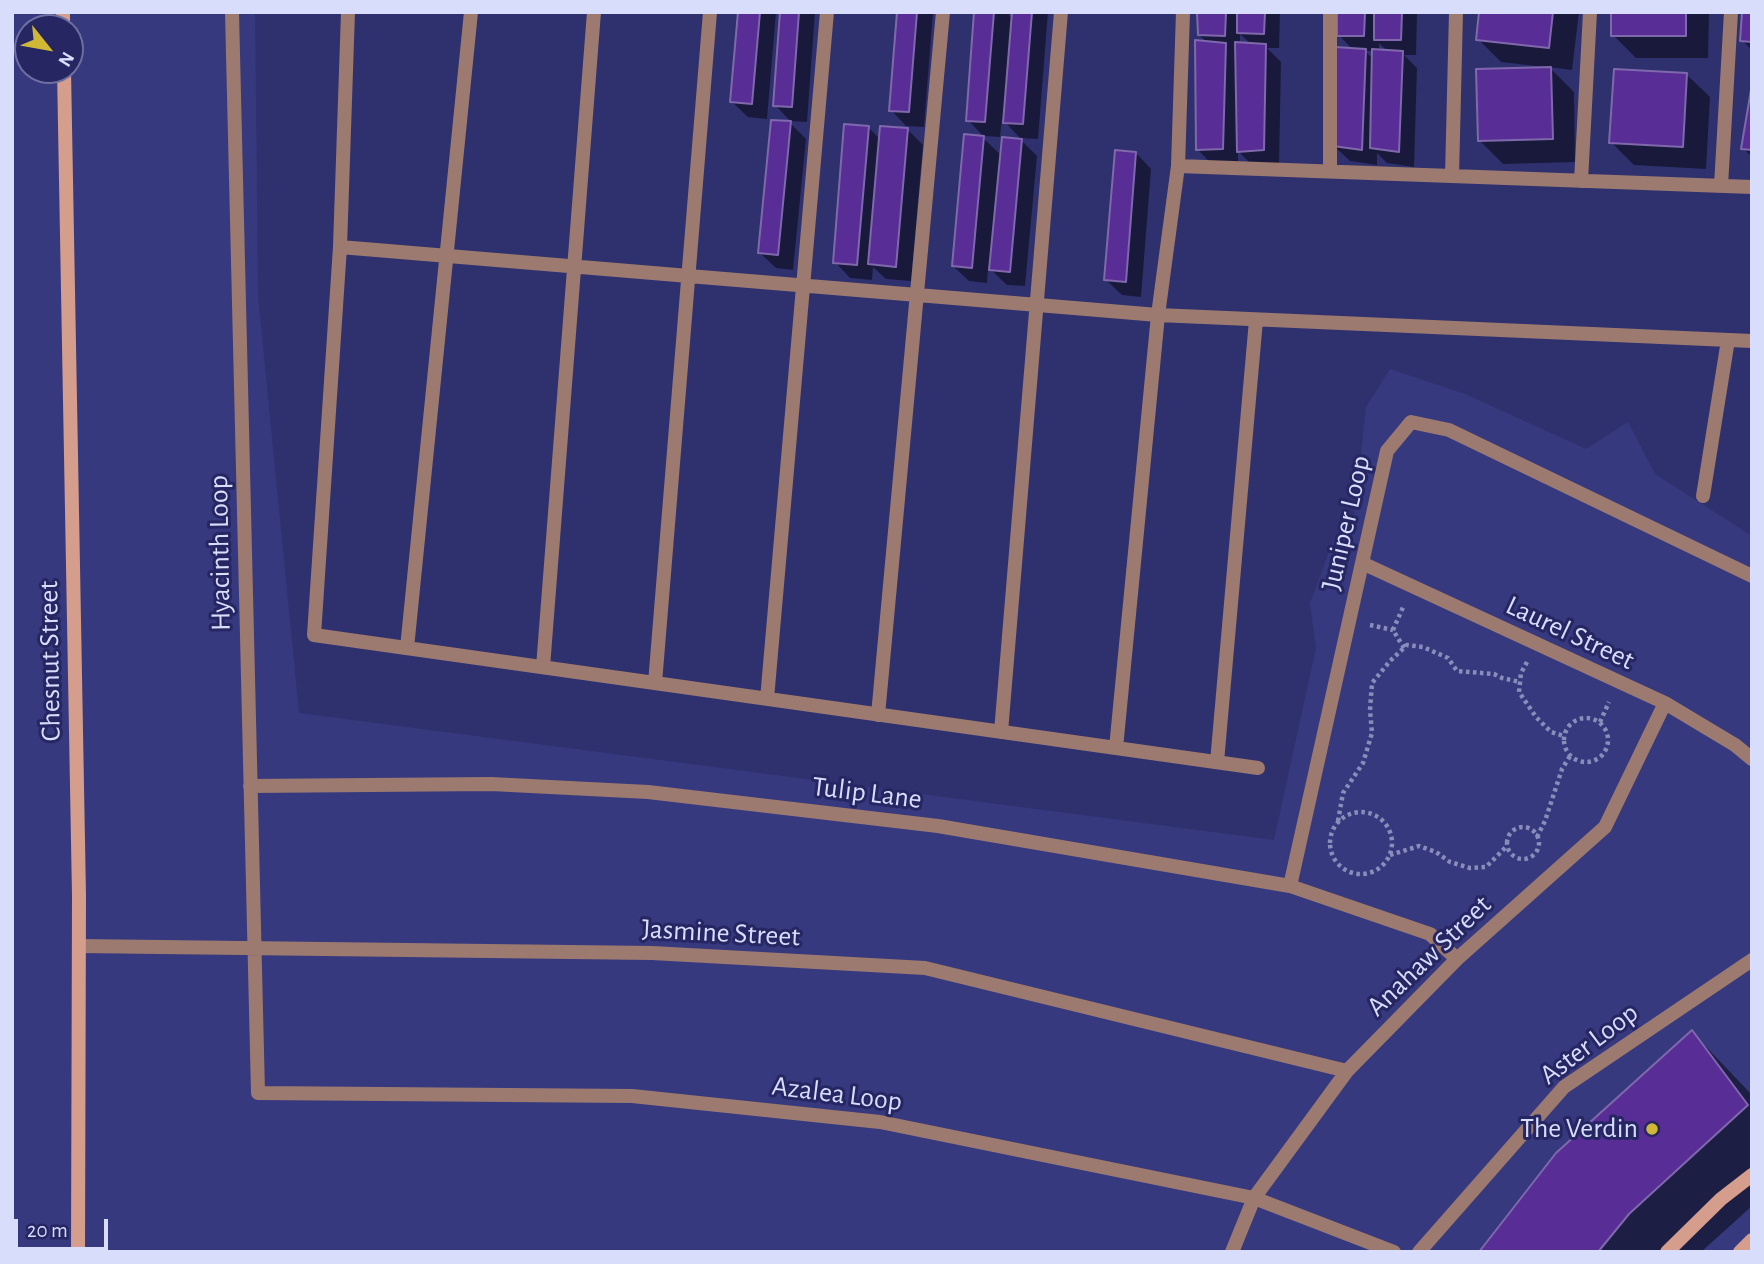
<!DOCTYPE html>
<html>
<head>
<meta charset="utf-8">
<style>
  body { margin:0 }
  #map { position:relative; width:1764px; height:1264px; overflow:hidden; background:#2f316f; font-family:"Alegreya Sans",sans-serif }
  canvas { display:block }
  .frame { position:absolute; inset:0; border:14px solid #d8ddfc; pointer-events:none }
  .north { position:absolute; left:14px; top:14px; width:70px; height:70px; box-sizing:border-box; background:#262663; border:2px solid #6d6fa0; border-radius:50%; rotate:121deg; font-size:19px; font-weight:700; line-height:28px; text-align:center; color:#d8ddfc }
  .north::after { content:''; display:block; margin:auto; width:24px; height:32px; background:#d0b836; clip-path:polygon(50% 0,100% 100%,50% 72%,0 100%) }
  .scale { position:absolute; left:14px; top:1219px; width:94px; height:32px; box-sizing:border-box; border:4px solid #d8ddfc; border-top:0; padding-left:9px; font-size:21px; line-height:24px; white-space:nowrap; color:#d8ddfc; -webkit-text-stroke:5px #262663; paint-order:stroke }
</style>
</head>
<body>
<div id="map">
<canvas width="1764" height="1264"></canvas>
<div class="frame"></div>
<div class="north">N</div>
<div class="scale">20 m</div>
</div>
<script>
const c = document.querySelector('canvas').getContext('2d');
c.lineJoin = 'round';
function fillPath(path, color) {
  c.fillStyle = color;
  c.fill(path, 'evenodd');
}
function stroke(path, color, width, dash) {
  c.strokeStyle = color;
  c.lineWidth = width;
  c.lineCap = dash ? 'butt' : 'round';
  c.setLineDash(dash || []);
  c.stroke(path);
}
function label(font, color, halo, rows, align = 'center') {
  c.font = font + ' "Alegreya Sans",sans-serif';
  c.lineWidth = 6;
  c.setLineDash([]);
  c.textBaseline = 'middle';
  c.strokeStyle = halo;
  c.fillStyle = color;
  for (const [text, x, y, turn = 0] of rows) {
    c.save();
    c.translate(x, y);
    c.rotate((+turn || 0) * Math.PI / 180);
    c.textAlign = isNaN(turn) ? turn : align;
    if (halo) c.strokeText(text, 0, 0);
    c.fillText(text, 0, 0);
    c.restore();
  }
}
const built = new Path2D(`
  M12 12H255L258 296 299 713 1274 840 1316 648 1310 603 1335 536 1354 516 1366 407 1390 369 1465 394 1586 449 1628 422 1655 474 1752 536V1252H12ZM28 28H70V70H28Z`);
const shadow = new Path2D(`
  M740 12H776L767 119 748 117 732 102Z
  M782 12H815L807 122 790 121 775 105Z
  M898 12H933L924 127 906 126 891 110Z
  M976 12H1010L1009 16 1013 17V12H1048L1038 139 1020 138 1002 119 1000 137 983 136 968 120Z
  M1199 12H1280L1279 48H1267L1281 62 1279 165 1254 167 1238 151V164L1213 165 1198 150 1208 43 1199 35ZM1240 34 1252 45 1240 44Z
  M1339 12H1417L1416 55H1404L1417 68 1414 167 1387 163 1377 153V165L1350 161 1334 146 1353 50 1339 35ZM1379 43 1388 52 1379 51ZM1365 51H1373V59Z
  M1481 12H1579L1572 70 1549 67 1574 92 1575 162 1503 164 1480 141 1543 69 1544 67 1501 62 1478 39Z
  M1613 12H1709L1708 58H1636L1613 35Z
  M1752 12V50L1742 40Z
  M1686 74 1710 97 1706 169 1634 165 1611 142Z
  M1752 95V157L1743 148Z
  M790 123 806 139 793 270 776 268 760 253Z
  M868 127 881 140 907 129 923 145 911 281 886 279 873 267 872 280 850 278 835 262Z
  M983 138 1002 156 1022 141 1037 156 1025 286 1007 285 988 267 987 283 969 281 953 266Z
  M1136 153 1151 169 1141 297 1122 295 1106 280Z
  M1692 1032 1752 1095V1206L1701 1252H1481Z`);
const building = new Path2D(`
  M738 12H760L752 104 730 102Z
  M780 12H799L792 107 773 106Z
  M897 12H917L909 112 889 111Z
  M974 12H994L985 122 966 121Z
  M1012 12H1032L1023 124 1003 123Z
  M1197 12H1226L1225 36 1198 35Z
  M1237 12H1265L1264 34 1237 33Z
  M1337 12H1365L1364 36H1337Z
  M1374 12H1402L1401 40H1374Z
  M1479 12H1553L1549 48 1476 40Z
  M1611 12H1686V36H1611Z
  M1742 12H1752V42L1740 41Z
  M1195 40 1226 43 1223 149 1196 150Z
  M1235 42 1266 44 1264 150 1237 152Z
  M1335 47 1366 49 1362 150 1333 146Z
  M1372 49 1403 51 1399 152 1370 148Z
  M1551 67 1553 139 1478 141 1476 69Z
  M1614 69 1687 73 1683 147 1609 143Z
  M1752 84V150L1741 149Z
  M771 120 791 121 778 255 758 253Z
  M844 124 869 126 857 265 833 263Z
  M880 126 908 128 896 267 868 264Z
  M964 134 984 136 972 268 952 266Z
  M1002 137 1022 139 1010 272 989 270Z
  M1115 150 1136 152 1126 282 1104 280Z
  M1692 1030 1748 1105 1629 1214 1598 1252H1479L1556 1153Z`);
const path = new Path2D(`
  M1370 625 1393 630
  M1404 648 1393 630 1404 605
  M1527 662 1521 673 1519 692 1536 717 1551 732 1564 736
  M1564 740a22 22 0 1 1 44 0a22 22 0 1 1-44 0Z
  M1600 722 1609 702
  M1330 843a31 31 0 1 1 62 0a31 31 0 1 1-62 0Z
  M1338 821 1343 793 1363 763 1372 733 1370 710 1372 683 1390 661 1407 645 1423 647 1448 658 1457 671 1494 674 1502 678 1520 682
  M1507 843a16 16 0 1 1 32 0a16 16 0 1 1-32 0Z
  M1537 837 1545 821 1562 769 1570 756
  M1390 855 1419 846 1436 852 1450 862 1470 868 1486 867 1507 846`);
const street = new Path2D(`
  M232 12 258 1093 632 1096 880 1122 1254 1198 1394 1252
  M348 12 340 247 314 635 1258 768
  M1178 166 1752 187
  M1330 171V12
  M1452 176 1456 12
  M1581 181 1590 12
  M1721 186 1731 12
  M340 247 1158 315 1752 341
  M1703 496 1728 340
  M1362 563 1665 703 1735 745 1752 759
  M407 648 471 12
  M543 667 594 12
  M655 683 710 12
  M767 699 827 12
  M878 715 943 12
  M1001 732 1061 12
  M1116 748 1158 315 1178 166 1183 12
  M1217 762 1256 320
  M250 786 491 784 648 792 938 826 1290 886 1430 934 1457 959
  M1290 886 1387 451 1411 422 1449 430 1752 576
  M79 946 652 953 925 968 1347 1071
  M1232 1252 1254 1198 1347 1071 1457 959 1605 827 1665 703
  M1419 1252 1564 1087 1752 960`);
const secondary = new Path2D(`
  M63 12V28
  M64 70 79 896 78 1252
  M1667 1252 1721 1199 1752 1175
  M1740 1252 1752 1240`);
const markers = [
  [1652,1129,7,"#d0b836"]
];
const streetNames = [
  ["Juniper Loop",1346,523,-77],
  ["Hyacinth Loop",220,553,-91],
  ["Laurel Street",1570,633,25],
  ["Chesnut Street",50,661,-91],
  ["Tulip Lane",867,793,7],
  ["Jasmine Street",721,933,3],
  ["Anahaw Street",1429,956,-44],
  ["Aster Loop",1589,1044,-37],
  ["Azalea Loop",837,1094,7]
];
const poiNames = [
  ["The Verdin",1638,1129]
];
fillPath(built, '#37397e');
fillPath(shadow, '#0007');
fillPath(building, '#582d95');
stroke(building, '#7f68ac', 2);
stroke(path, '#898dba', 4.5, [3.5, 3.5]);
stroke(street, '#9d7a6f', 14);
stroke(secondary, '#d49d8c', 14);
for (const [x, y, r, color] of markers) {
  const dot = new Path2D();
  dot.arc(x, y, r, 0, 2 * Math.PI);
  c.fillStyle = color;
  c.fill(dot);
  stroke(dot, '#262663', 2.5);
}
label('28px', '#d8ddfc', '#262663', streetNames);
label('28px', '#d8ddfc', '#262663', poiNames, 'right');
</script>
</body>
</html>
